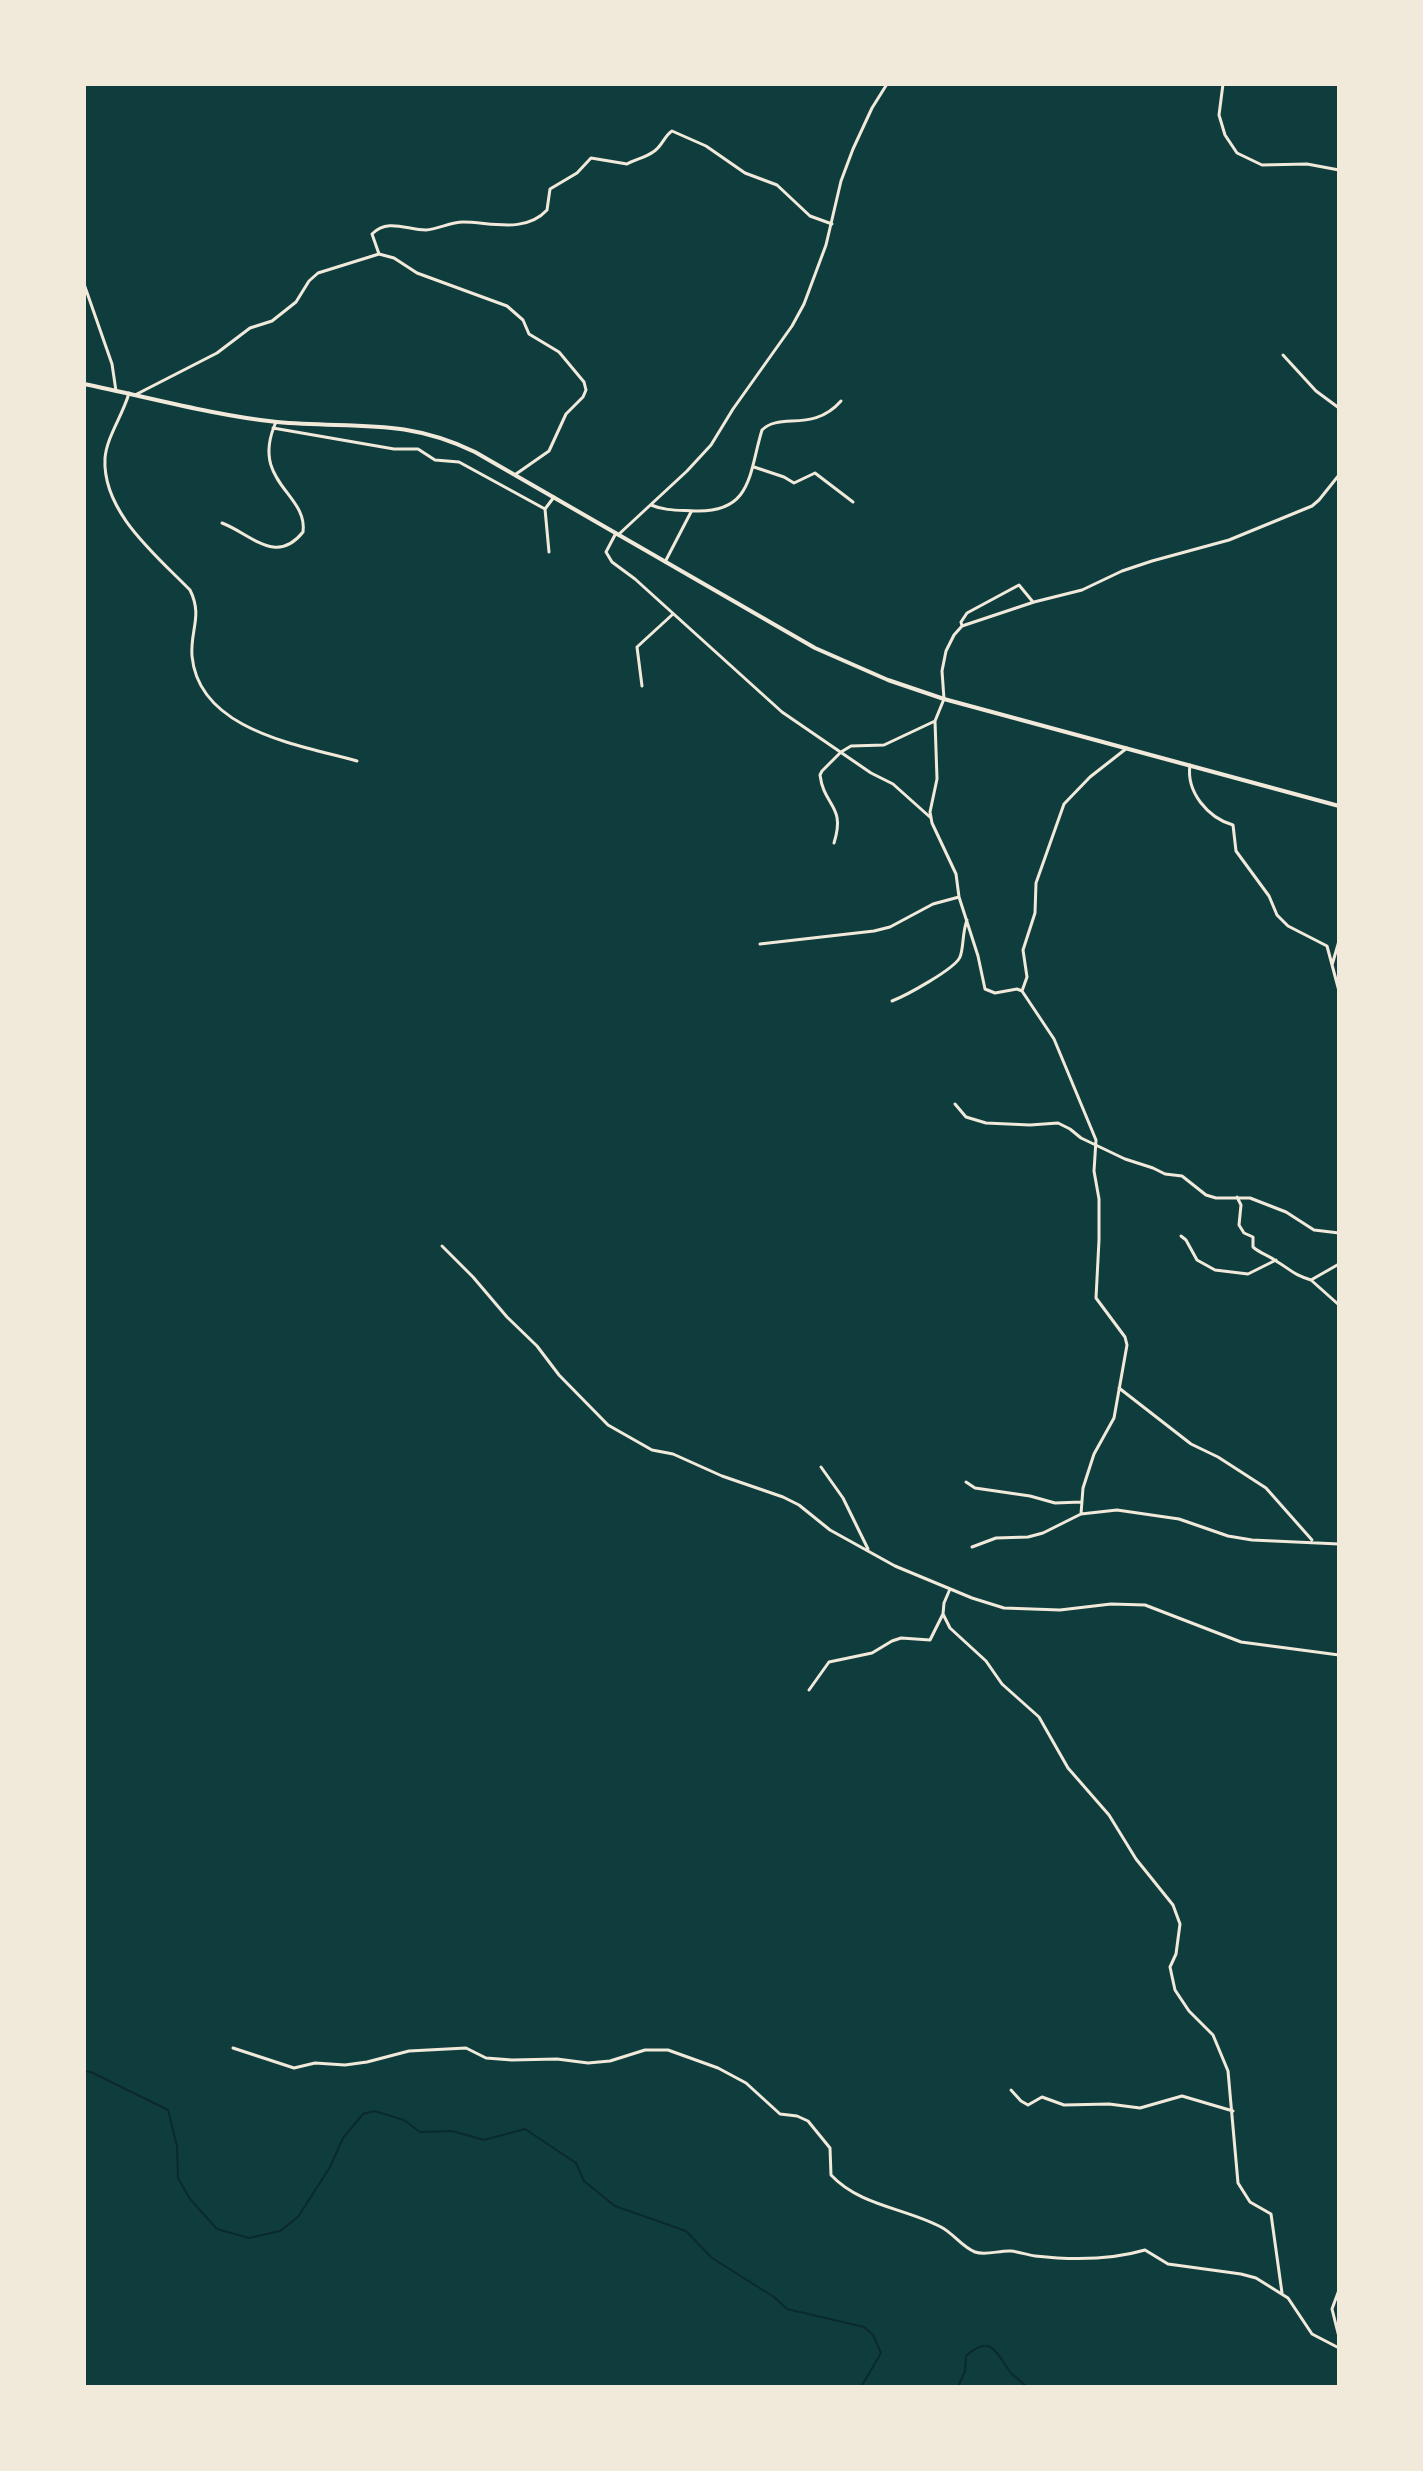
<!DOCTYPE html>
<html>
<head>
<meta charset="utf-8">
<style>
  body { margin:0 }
  #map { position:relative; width:1423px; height:2471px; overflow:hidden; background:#0f3d3e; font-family:Overpass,sans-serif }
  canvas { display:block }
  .frame { position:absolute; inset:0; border:86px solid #f1e9da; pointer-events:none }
</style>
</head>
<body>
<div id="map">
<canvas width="1423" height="2471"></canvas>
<div class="frame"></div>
</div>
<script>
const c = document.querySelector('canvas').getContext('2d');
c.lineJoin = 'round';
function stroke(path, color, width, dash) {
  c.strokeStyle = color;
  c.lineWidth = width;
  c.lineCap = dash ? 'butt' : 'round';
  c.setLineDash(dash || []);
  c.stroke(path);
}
const stream = new Path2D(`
  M84 2071 91 2072 168 2110 177 2146 178 2178 190 2199 217 2229 249 2238 280 2231 298 2217 330 2167 343 2138 363 2114 374 2111 404 2120 420 2132 452 2131 484 2140 525 2129 576 2163 584 2181 615 2206 686 2231 712 2258 774 2297 787 2309 864 2327 873 2335 881 2353 861 2387
  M958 2387 965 2371 966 2356C992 2332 997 2355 1011 2373 1016 2378 1022 2382 1027 2387`);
const minor = new Path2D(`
  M1223 84 1219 115 1225 135 1237 153 1262 165 1307 164 1339 170
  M379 254 372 234C388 218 407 230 426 230 438 229 451 222 463 222 490 222 525 234 547 210L550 189 577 173 591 158 627 164C635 159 645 158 653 152 662 147 664 136 672 131L706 146 745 173 777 185 810 216 832 224
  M84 284 112 364 116 391
  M1283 355 1316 391 1339 408
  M129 393C123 415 107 436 105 458 102 512 156 555 190 590 203 616 190 630 192 656 199 731 300 745 357 761
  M135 395 217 353 250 328 272 321 296 302 309 281 318 273 379 254 394 258 417 273 507 306 523 320 529 334 559 352 584 382 586 390 583 397 566 414 549 451 516 474
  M273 428 394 449H418L435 460 459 462 545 509
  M754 467 784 477 794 483 815 473 853 502
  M651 505C665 511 679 510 695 511 753 513 749 472 762 430 780 412 813 433 841 401
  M222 523C251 534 276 566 303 532 308 493 249 482 276 422
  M616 533 606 552 612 562 635 579 782 712 871 773 893 784 931 818
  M618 535 687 471 711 445 733 409 792 326 804 304 826 245 841 181 853 149 872 108 887 84
  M549 552 545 509 554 497
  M665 562 691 512
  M962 626 961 622 967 613 1019 585 1033 602
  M642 686 637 647 673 614
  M1190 765C1186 792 1208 818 1233 825L1236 851 1269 896 1277 915 1288 926 1327 946 1339 991
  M834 843C846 805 824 807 820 775L822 771 841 752 851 746 884 745 935 721
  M760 944 874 931 890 927 933 904 959 897
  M1332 965 1339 941
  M1022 991 1027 977 1023 950 1035 913 1036 883 1064 804 1090 777 1127 748
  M892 1001C905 996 955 969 960 957 964 947 962 933 967 920
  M955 1104 966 1117 986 1123 1030 1125 1058 1123 1070 1129 1081 1138 1125 1159 1153 1168 1165 1174 1182 1176 1206 1195 1216 1198H1250L1286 1212 1314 1230 1339 1233
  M1237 1197 1241 1205 1239 1225 1244 1233 1253 1237V1247C1261 1254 1268 1255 1276 1261 1293 1271 1292 1274 1311 1280L1339 1264
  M1181 1236 1186 1240 1197 1260 1215 1270 1248 1274 1276 1260
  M442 1246 473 1277 507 1317 537 1346 559 1375 608 1425 652 1450 673 1454 722 1476 783 1497 799 1505 830 1530 895 1566 972 1598 1004 1608 1060 1610 1111 1604 1145 1605 1241 1642 1339 1655
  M1311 1280 1339 1305
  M1119 1388 1191 1444 1218 1457 1266 1488 1312 1540
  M821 1467 843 1498 868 1549
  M966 1482 975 1488 1030 1496 1055 1503 1081 1502
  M1081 1514 1083 1488 1094 1454 1114 1418 1127 1345 1125 1337 1096 1298 1099 1240V1199L1094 1171 1096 1140 1054 1039 1022 991 1017 989 995 993 985 989 978 956 959 897 956 874 932 823 930 812 937 779 935 721 944 699 942 671 946 651 954 635 962 626 1034 602 1082 590 1122 571 1152 561 1229 540 1312 506 1319 500 1339 475
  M972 1547 996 1538 1028 1537 1043 1533 1081 1514 1117 1510 1179 1519 1228 1536 1252 1540 1339 1544
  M950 1589 944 1603 943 1614 950 1628 986 1661 1002 1684 1039 1717 1068 1768 1109 1815 1136 1859 1173 1905 1180 1924 1176 1954 1170 1967 1175 1990 1189 2011 1213 2035 1228 2071 1238 2183 1250 2202 1271 2214 1282 2293
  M809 1690 829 1662 872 1653 892 1641 901 1638 930 1640 943 1614
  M233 2048 294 2068 315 2063 345 2065 367 2062 409 2051 466 2048 486 2058 512 2060 557 2059 588 2063 610 2061 645 2050H668L718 2068 746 2083 780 2114 797 2116 808 2121 830 2148 831 2175C860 2206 905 2208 941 2227 953 2233 962 2247 975 2252 986 2256 1000 2250 1011 2251 1020 2252 1027 2255 1035 2256 1071 2260 1111 2260 1145 2250L1168 2264 1241 2274 1256 2278 1288 2298 1312 2334 1339 2348
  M1011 2090 1021 2101 1028 2105 1042 2097 1064 2105 1109 2104 1140 2108 1182 2096 1233 2111
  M1339 2290 1332 2309 1339 2337`);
const trunk = new Path2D(`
  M84 384C148 397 212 415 277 422 352 429 404 417 475 452L815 648 888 680 944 699 1339 806`);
stroke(stream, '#0a2a2b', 2);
stroke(minor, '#f1e9da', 3);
stroke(trunk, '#f1e9da', 4);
</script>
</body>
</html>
